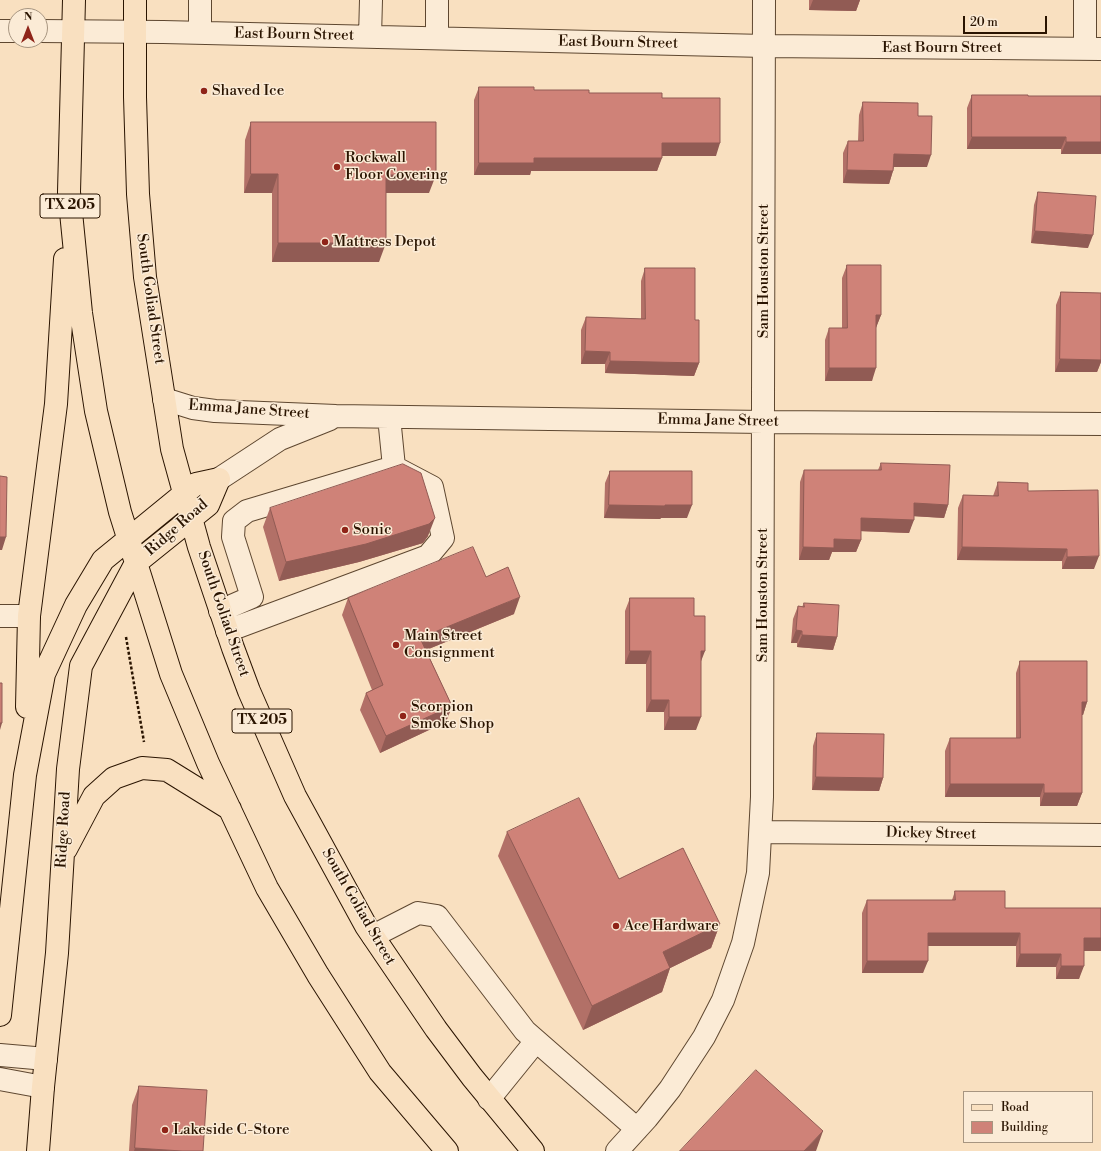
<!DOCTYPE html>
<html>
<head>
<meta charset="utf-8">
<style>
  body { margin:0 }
  #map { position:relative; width:1101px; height:1151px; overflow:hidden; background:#f9e0c0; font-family:"Libre Bodoni",serif }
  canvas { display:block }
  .legend { position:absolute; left:963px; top:1091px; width:130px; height:52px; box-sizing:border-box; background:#fbebd6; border:1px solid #a79580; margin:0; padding:5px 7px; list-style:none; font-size:12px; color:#2a1400 }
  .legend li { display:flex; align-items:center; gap:8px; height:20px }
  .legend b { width:20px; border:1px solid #a79580 }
  .north { position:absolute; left:8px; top:8px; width:40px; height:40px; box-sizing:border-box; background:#fbebd6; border:1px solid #a79580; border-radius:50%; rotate:0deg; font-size:11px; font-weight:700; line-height:16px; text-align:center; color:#2a1400 }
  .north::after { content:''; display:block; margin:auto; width:14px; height:18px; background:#8f2418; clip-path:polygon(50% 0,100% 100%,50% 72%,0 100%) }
  .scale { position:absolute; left:963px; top:16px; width:84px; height:18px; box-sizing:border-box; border:2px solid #2a1400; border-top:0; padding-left:5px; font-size:12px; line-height:14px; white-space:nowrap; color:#2a1400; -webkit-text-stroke:3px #fbebd6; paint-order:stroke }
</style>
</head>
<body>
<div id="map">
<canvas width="1101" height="1151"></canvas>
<ul class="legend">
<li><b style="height:5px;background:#f9e0c0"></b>Road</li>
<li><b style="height:11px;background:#cf8278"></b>Building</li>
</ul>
<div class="north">N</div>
<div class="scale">20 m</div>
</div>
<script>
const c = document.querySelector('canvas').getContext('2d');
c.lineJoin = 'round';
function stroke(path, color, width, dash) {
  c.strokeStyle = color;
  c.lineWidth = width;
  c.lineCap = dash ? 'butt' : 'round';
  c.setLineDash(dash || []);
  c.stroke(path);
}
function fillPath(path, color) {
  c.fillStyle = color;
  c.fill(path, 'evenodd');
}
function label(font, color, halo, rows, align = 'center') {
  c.font = font + ' "Libre Bodoni",serif';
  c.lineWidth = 3;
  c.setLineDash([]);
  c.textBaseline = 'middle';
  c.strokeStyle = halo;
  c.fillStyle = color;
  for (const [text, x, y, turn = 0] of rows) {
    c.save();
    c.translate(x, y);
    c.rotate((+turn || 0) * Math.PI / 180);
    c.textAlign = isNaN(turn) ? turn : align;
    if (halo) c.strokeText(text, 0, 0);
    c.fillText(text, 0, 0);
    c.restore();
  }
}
const path = new Path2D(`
  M126 637 144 742`);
const minor = new Path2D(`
  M1085 0V49
  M0 31H16
  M40 31 163 32 765 46 1101 49
  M200 33V0
  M370 37 371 0
  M437 38V0
  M164 399 193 408 215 411 336 416 764 422 1101 424
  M389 417 394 467
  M219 479 280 439 330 419
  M220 611 252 597 233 537 234 521 247 511 394 467 432 487 443 538 428 556 227 631
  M0 616H29
  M761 832 1101 835
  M373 936 418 913 437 916 525 1031 637 1129
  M0 1055 46 1059
  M0 1079 43 1087
  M489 1099 536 1041
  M617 1151 647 1118 670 1089 704 1037 723 1000 743 943 758 873 762 797 764 0`);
const major = new Path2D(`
  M74 0 69 192 81 313 96 411 120 512 171 674 208 763 267 888 318 975 380 1072 447 1151
  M135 0V97L138 194 145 277 172 449 199 547 233 648 249 691 295 796 366 926 436 1029 472 1077 533 1151
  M27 707 29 616 56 404 65 259
  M66 849 94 796 114 778 142 768 167 770 230 809
  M0 1015 25 775 44 674 76 605 103 560 196 484 219 479
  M38 1151 43 1087 57 953 68 769 81 666 136 563 208 505 219 479`);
const wall = new Path2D(`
  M809 0H860L856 11 809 10Z
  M479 87 534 90 662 98 716 156H662L657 171H531L530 175H474V100Z
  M972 95 1028 96 1101 154H1061V149H967V108Z
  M863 102 918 116 927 167H894L889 184 843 183V153L848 141H858L859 115Z
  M251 122 429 193H386L379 262H272V193H244L245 140Z
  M1038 192 1088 248 1031 243 1034 205Z
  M847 265 881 315 876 327 872 381H825V340L829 328H842V278Z
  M645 268 695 320 699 363 694 376 605 373V364H581V330L586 317 641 319V281Z
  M1061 292 1101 293V362L1097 372H1055L1056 305Z
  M881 463 948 505 944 518 914 516 909 533 861 531V540L856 552H832L829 560H799L800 482 804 470H878Z
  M610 471 687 518H661L660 519 604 518 605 483Z
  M998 482 1028 491 1094 569H1062V561L957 560 958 508 963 495 993 496Z
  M270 508 428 536 423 543 359 562 279 581 263 527Z
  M486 577 514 614 426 650 452 706 446 722 380 753 360 710 366 693 372 690 342 615 348 598Z
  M630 598 694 616 701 661 696 730H664V712H646V664H625V611Z
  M804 603 837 637 833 650 797 647V643H791L793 619 798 606 802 607Z
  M1020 661 1087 702 1083 715H1082V793L1077 806H1040V797H945V751L950 738H1016V673Z
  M817 733 883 778 879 791 812 790 813 746Z
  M507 832 619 879 720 924 711 948 670 968 662 992 583 1030 498 856Z
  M955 891 1005 908 1101 951H1084L1079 979H1056V967H1016V946H928L923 973H862V913L867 900H952Z
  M139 1086 203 1151H129L132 1105Z`);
const shadedWall = new Path2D(`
  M813 0H860L856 11 809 10Z
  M972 137H1066L1061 149H967Z
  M1066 142H1101V154H1061Z
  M662 143H720L716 156H657Z
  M894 154 931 155 927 167H889Z
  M534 158H662L657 171H531L530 175H474L479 163Z
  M847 170 893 171 889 184 843 183Z
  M251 174H278L272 193H244Z
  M386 175H436L429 193H379Z
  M1035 231 1093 235 1088 248 1031 243Z
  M278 243H386L379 262H272Z
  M876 315H881L876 328Z
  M585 351 610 352 605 364H581Z
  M1060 359 1101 360V362L1097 372H1055Z
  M610 361 699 363 694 376 605 373Z
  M829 368H876L872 381H825Z
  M914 503 948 505 944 518 910 516Z
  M609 505H692L687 518H661L660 519 604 518Z
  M435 518 428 536 423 543 359 562 279 581 286 562Z
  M861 518 914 520 909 533 857 531Z
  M0 537H6L2 550H0Z
  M834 539 861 540 856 552H832L829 560H799L803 547Z
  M962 547 1067 549 1062 561 957 560Z
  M1099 556 1094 569H1062L1067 557Z
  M520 597 514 614 414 655 420 638Z
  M796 630 802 631 797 643H791Z
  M802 635 837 637 833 650 797 647Z
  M630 651H651L646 664H625Z
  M701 651H705L700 664Z
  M651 700H669L664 712H646Z
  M1082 702H1087L1083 715H1077Z
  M452 706 446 722 380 753 386 736Z
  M669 717H701L696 730H664Z
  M0 723H2L0 730Z
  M816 777 883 778 879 791 812 790Z
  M950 784H1044L1040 797H945Z
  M1044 793H1082L1077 806H1040Z
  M720 924 711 948 654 976 663 952Z
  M928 933H1020L1016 946H923Z
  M1084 938H1101V951H1079Z
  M1020 954H1061L1056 967H1016Z
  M867 961H928L923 973H862Z
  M1061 966H1084L1079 979H1056Z
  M670 968 662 992 583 1030 592 1006Z
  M823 1131 816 1151H804Z
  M135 1148 182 1151H134Z`);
const building = new Path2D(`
  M479 87H534V90H589V93H662V98H720V143H662V158H534V163H479Z
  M972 95H1028V96H1101V142H1066V137H972Z
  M863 102 918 103V116H932L931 155 894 154 893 171 847 170 848 141H863Z
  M251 122H436V175H386V243H278V174H251Z
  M1038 192 1096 196 1093 235 1035 231Z
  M847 265H881V315H876V368H829V328H847Z
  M645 268H695V320H699V363L610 361V352L585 351 586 317 645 319Z
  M1061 292 1101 293V360L1060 359Z
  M881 463 950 465 948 505 914 503V520L861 518V540L834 539V548L803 547 804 470H881Z
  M403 464 421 473 435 518 429 524 366 544 286 562 270 508Z
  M610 471H692V505H665V506L609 505Z
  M0 476 7 477 6 537H0Z
  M998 482 1028 483V491L1098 490 1099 556 1067 557V549L962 547 963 495 998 496Z
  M473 547 486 577 508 567 520 597 420 638 452 706 386 736 366 693 383 685 348 598Z
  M630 598H694V616H705V651H701V717H669V700H651V651H630Z
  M804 603 839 605 837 637 802 635V631L796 630 798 606 804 607Z
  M1020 661H1087V702H1082V793H1044V784H950V738H1020Z
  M0 683H2V723H0Z
  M817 733 884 734 883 778 816 777Z
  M579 798 619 879 683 848 720 924 663 952 670 968 592 1006 507 832Z
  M955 891H1005V908H1101V938H1084V966H1061V954H1020V933H928V961H867V900H955Z
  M756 1070 823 1131 804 1151H680Z
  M139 1086 207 1090 203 1151H182L135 1148Z`);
const markers = [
  [204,91,4,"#8f2418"],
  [337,167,4,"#8f2418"],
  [325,242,4,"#8f2418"],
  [345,530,4,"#8f2418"],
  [396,645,4,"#8f2418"],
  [403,716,4,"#8f2418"],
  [616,926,4,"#8f2418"],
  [165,1130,4,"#8f2418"]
];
const shields = [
  [70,206,60],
  [262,721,60]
];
const shieldNames = [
  ["TX 205",70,206],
  ["TX 205",262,721]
];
const streetNames = [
  ["East Bourn Street",294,35,1],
  ["East Bourn Street",618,43,1],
  ["East Bourn Street",942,48],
  ["Sam Houston Street",764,271,-90],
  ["South Goliad Street",150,299,82],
  ["Emma Jane Street",249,410,4],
  ["Emma Jane Street",718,421,1],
  ["Ridge Road",177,528,-41],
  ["Sam Houston Street",763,595,-90],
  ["South Goliad Street",223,614,71],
  ["Ridge Road",64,830,-87],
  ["Dickey Street",931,834,1],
  ["South Goliad Street",358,907,60]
];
const poiNames = [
  ["Shaved Ice",212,91],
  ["Rockwall",345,158],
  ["Floor Covering",345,175],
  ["Mattress Depot",333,242],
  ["Sonic",353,530],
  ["Main Street",404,636],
  ["Consignment",404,653],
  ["Scorpion",411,707],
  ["Smoke Shop",411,724],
  ["Ace Hardware",624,926],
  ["Lakeside C-Store",173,1130]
];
stroke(minor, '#5e4730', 24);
stroke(major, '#2a1400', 24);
stroke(path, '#2a1400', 2.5, [3, 2]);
stroke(minor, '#fbebd6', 22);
stroke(major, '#f9e0c0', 22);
fillPath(wall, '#b27067');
fillPath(shadedWall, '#915b54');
fillPath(building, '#cf8278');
stroke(building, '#915b54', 1);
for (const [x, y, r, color] of markers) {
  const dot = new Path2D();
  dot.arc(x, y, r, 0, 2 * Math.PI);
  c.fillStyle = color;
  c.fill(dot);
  stroke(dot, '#fbebd6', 1.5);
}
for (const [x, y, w] of shields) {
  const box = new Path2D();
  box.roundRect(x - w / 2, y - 12, w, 24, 3);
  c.fillStyle = '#fbebd6';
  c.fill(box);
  stroke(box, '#2a1400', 1);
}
label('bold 14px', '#2a1400', null, shieldNames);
label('15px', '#2a1400', '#fbebd6', streetNames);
label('15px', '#2a1400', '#fbebd6', poiNames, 'left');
</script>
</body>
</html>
